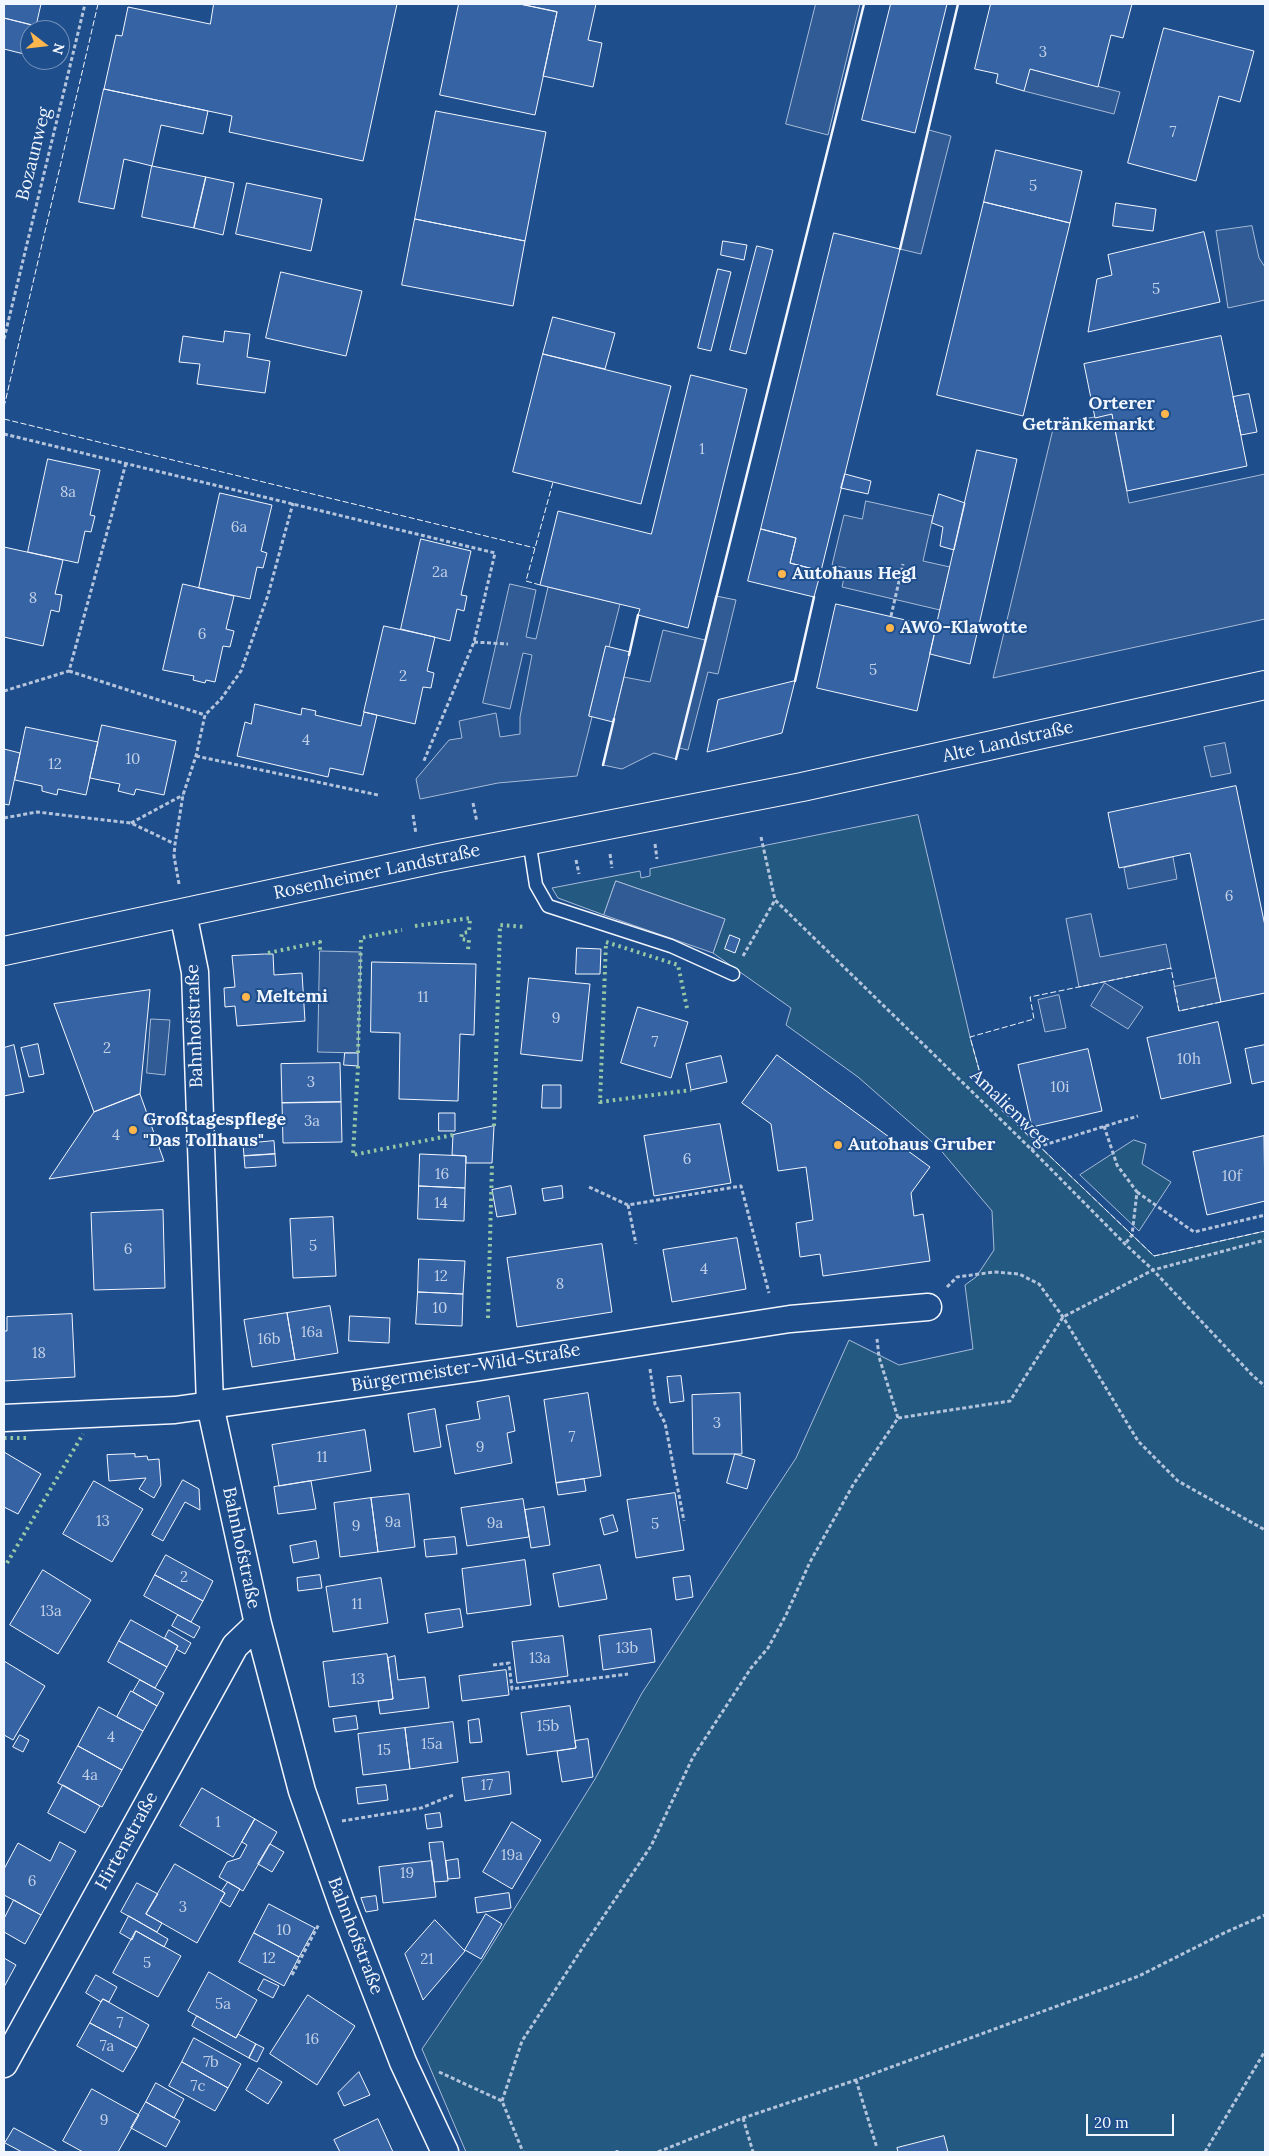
<!DOCTYPE html>
<html>
<head>
<meta charset="utf-8">
<style>
  body { margin:0 }
  #map { position:relative; width:1269px; height:2156px; overflow:hidden; background:#1f4e8c; font-family:Lora,serif }
  canvas { display:block }
  .frame { position:absolute; inset:0; border:5px solid #f2f6ff; pointer-events:none }
  .north { position:absolute; left:20px; top:20px; width:50px; height:50px; box-sizing:border-box; background:#1f4e8c; border:1px solid #7391ba; border-radius:50%; rotate:106deg; font-size:14px; font-weight:700; line-height:20px; text-align:center; color:#f2f6ff }
  .north::after { content:''; display:block; margin:auto; width:18px; height:22px; background:#ffb74d; clip-path:polygon(50% 0,100% 100%,50% 72%,0 100%) }
  .scale { position:absolute; left:1086px; top:2114px; width:88px; height:22px; box-sizing:border-box; border:2px solid #f2f6ff; border-top:0; padding-left:6px; font-size:15px; line-height:18px; white-space:nowrap; color:#f2f6ff; -webkit-text-stroke:4px #1f4e8c; paint-order:stroke }
</style>
</head>
<body>
<div id="map">
<canvas width="1269" height="2156"></canvas>
<div class="frame"></div>
<div class="north">N</div>
<div class="scale">20 m</div>
</div>
<script>
const c = document.querySelector('canvas').getContext('2d');
c.lineJoin = 'round';
function fillPath(path, color) {
  c.fillStyle = color;
  c.fill(path, 'evenodd');
}
function stroke(path, color, width, dash) {
  c.strokeStyle = color;
  c.lineWidth = width;
  c.lineCap = dash ? 'butt' : 'round';
  c.setLineDash(dash || []);
  c.stroke(path);
}
function label(font, color, halo, rows, align = 'center') {
  c.font = font + ' Lora,serif';
  c.lineWidth = 4;
  c.setLineDash([]);
  c.textBaseline = 'middle';
  c.strokeStyle = halo;
  c.fillStyle = color;
  for (const [text, x, y, turn = 0] of rows) {
    c.save();
    c.translate(x, y);
    c.rotate((+turn || 0) * Math.PI / 180);
    c.textAlign = isNaN(turn) ? turn : align;
    if (halo) c.strokeText(text, 0, 0);
    c.fillText(text, 0, 0);
    c.restore();
  }
}
const green = new Path2D(`
  M918 815 970 1037 986 1095 1154 1256 1265 1231V2152H466L422 2049 482 1961 595 1779 642 1693 796 1458 849 1340 899 1365 973 1349 965 1285 976 1277 994 1250 992 1211 938 1147 858 1077 786 1025 791 1008 713 953 725 919 616 881 604 915 558 898 552 888 640 871 641 878 650 876V869Z
  M1134 1140 1146 1144 1142 1164 1171 1182 1139 1231 1080 1175Z`);
const parking = new Path2D(`
  M816 4H860L828 135 786 124Z
  M1030 69 1120 92 1114 114 1024 91Z
  M929 130 951 136 921 254 900 249Z
  M1252 226 1259 258 1265 267V300L1228 308 1216 231Z
  M1112 414 1129 503 1265 474V619L993 678 1054 425Z
  M866 501 933 516 923 561 950 567 940 610 842 587 846 568 832 565 844 515 862 519Z
  M510 584 536 590 526 637 536 639 548 587 620 604 609 647H606L589 716 592 717 577 776 498 783 420 799 416 779 449 740 462 738 459 721 496 713 500 737 520 734V717L532 655 523 653 510 709 483 703Z
  M716 596 736 600 718 674 708 672 688 750 679 748 676 759 654 753 622 769 603 765 624 677 650 682 663 630 705 640Z
  M1225 743 1231 773 1211 777 1204 747Z
  M1173 857 1177 879 1128 889 1124 868Z
  M616 881 725 919 713 953 604 915Z
  M1091 914 1100 957 1166 944 1171 968 1079 987 1066 919Z
  M320 951 361 952 358 1053 318 1052Z
  M1216 978 1221 1002 1179 1011 1174 987Z
  M1105 983 1143 1007 1128 1029 1091 1006Z
  M1059 995 1066 1028 1045 1032 1038 1000Z
  M151 1019 170 1020 165 1075 147 1073Z`);
const building = new Path2D(`
  M4 4H41L36 26 4 18Z
  M214 4H397L363 161 229 132 232 116 104 89 116 35 122 36 128 7 210 24Z
  M459 4H520L557 12 535 115 440 95Z
  M520 4H596L588 40 602 43 593 87 543 76 557 12Z
  M891 4H947L915 133 862 120Z
  M991 4H1132L1123 38 1111 35 1098 87 1030 69 1024 91 996 83 998 74 975 69Z
  M4 18 36 26 35 30H30L28 55 4 49Z
  M1164 28 1254 51 1240 102 1219 96 1196 181 1128 163Z
  M104 89 208 111 203 134 161 125 152 166 124 159 114 209 79 202Z
  M436 111 546 132 525 241 415 219Z
  M996 150 1082 171 1070 223 984 202Z
  M152 166 206 177 194 228 142 217Z
  M206 177 234 183 223 235 194 228Z
  M247 183 322 199 311 251 236 234Z
  M984 202 1070 223 1023 416 937 395Z
  M1116 203 1156 209 1153 231 1113 226Z
  M415 219 525 241 513 306 402 285Z
  M1204 232 1220 302 1088 332 1097 279 1112 275 1108 255Z
  M834 233 900 249 821 571 790 563 796 538 761 529Z
  M723 241 747 245 744 260 721 255Z
  M757 246 773 250 746 354 730 350Z
  M718 269 731 272 711 351 698 348Z
  M281 272 362 291 346 356 266 338Z
  M553 317 615 333 605 369 543 354Z
  M225 331 250 334 247 357 270 361 265 393 197 384 200 364 179 362 183 336 223 342Z
  M1221 336 1247 466 1127 491 1112 414 1095 418 1084 364Z
  M543 354 671 386 641 504 513 472Z
  M691 375 747 389 688 628 638 615 640 609 540 585 558 511 651 534Z
  M1249 394 1257 432 1241 435 1233 397Z
  M977 450 1017 459 970 664 930 654Z
  M48 459 100 470 90 515 95 516 91 532 85 531 78 563 28 552Z
  M845 474 871 481 868 494 841 488Z
  M220 493 272 505 261 551 267 553 263 568 257 567 250 599 199 588Z
  M939 494 965 503 954 550 940 546 943 527 932 523Z
  M761 529 796 538 790 563 821 571 814 597 748 581Z
  M421 539 471 551 461 595 467 596 464 611 457 609 450 641 401 629Z
  M4 547 63 560 55 594 62 595 59 612 51 610 43 646 4 637Z
  M183 584 234 596 226 629 234 631 230 647 223 646 215 682 206 680 205 683 193 680 194 676 163 670Z
  M836 604 936 627 917 711 817 688Z
  M384 626 435 637 427 671 434 673 431 688 423 687 415 724 364 712Z
  M606 646 630 652 613 722 589 716Z
  M795 681 782 733 707 752 718 700Z
  M255 704 301 715 302 708 316 711 315 715 361 726 364 712 377 715 363 775 330 768 328 777 237 756 245 722 251 724Z
  M102 725 176 741 164 795 136 789 134 795 118 791 120 784 90 778Z
  M26 727 98 742 86 795 58 789 57 795 42 791V786L15 780Z
  M4 749 20 753 9 805 4 804Z
  M1236 786 1265 926V993L1221 1002 1190 853 1119 868 1108 813Z
  M730 935 740 939 735 953 725 949Z
  M577 948 601 949 600 974H576Z
  M265 954H273L274 975 302 973 305 1021 237 1026 235 1006 225 1007 224 988 235 987 232 956Z
  M372 962 476 964 474 1035 460 1034 458 1101 399 1099 400 1033 371 1032Z
  M529 978 590 984 582 1061 521 1054Z
  M150 990 140 1094 94 1112 54 1004Z
  M638 1007 688 1022 671 1078 621 1063Z
  M1218 1022 1231 1083 1161 1099 1147 1038Z
  M38 1044 44 1074 29 1077 21 1048Z
  M14 1045 24 1092 4 1096V1048Z
  M1265 1045V1081L1252 1084 1245 1049Z
  M1088 1049 1102 1111 1032 1127 1018 1065Z
  M345 1053H358V1066L344 1065Z
  M777 1055 930 1167 911 1193 914 1216 923 1214 930 1261 823 1276 820 1254 800 1257 796 1223 813 1220 806 1167 778 1171 771 1124 742 1103Z
  M721 1056 727 1082 691 1090 686 1064Z
  M340 1063 341 1102 282 1103 281 1064Z
  M543 1085H561V1108H542Z
  M140 1094 164 1161 49 1179 94 1112Z
  M341 1102 342 1142 283 1143 282 1103Z
  M439 1113H455V1131H439Z
  M720 1124 731 1183 654 1196 644 1136Z
  M494 1126 492 1163H466V1156L452 1155 453 1135Z
  M1264 1136 1265 1201 1207 1215 1193 1152Z
  M274 1141 275 1154 244 1156 243 1144Z
  M275 1154 276 1166 245 1168 244 1156Z
  M420 1154 466 1156 465 1188 419 1186Z
  M419 1186 465 1188 464 1221 418 1219Z
  M511 1186 516 1214 497 1217 492 1190Z
  M562 1186 563 1198 544 1201 542 1189Z
  M163 1210 165 1288 94 1290 91 1213Z
  M333 1217 336 1276 293 1278 290 1219Z
  M737 1238 746 1289 672 1302 663 1250Z
  M602 1244 612 1312 517 1327 507 1258Z
  M419 1259 465 1261 463 1294 418 1292Z
  M418 1292 463 1294 462 1326 416 1324Z
  M330 1306 338 1353 295 1360 287 1313Z
  M287 1313 295 1360 252 1367 244 1320Z
  M72 1314 75 1377 4 1381V1331H7V1317Z
  M350 1316 390 1318 389 1343 349 1341Z
  M681 1376 684 1401 670 1403 667 1377Z
  M588 1393 601 1476 556 1483 544 1400Z
  M740 1393 742 1454H693L692 1395Z
  M509 1396 515 1431 507 1433 512 1463 455 1474 446 1425 480 1419 477 1402Z
  M435 1409 441 1447 414 1452 408 1414Z
  M365 1430 371 1471 279 1486 272 1445Z
  M4 1452 41 1474 18 1514 4 1507Z
  M135 1454V1457L147 1456 148 1460 159 1459 161 1485 154 1498 139 1489 146 1478 109 1481 107 1455Z
  M735 1454 755 1460 747 1489 727 1483Z
  M584 1479 586 1491 558 1495 556 1483Z
  M183 1480 199 1489 200 1510 185 1502 163 1541 152 1535Z
  M94 1481 143 1509 112 1562 63 1534Z
  M311 1481 316 1509 278 1514 274 1487Z
  M675 1493 684 1550 636 1558 627 1500Z
  M409 1494 415 1547 378 1552 371 1498Z
  M371 1498 378 1552 340 1557 334 1503Z
  M523 1499 529 1537 467 1546 461 1508Z
  M544 1507 550 1545 531 1548 525 1510Z
  M613 1515 618 1531 604 1535 600 1519Z
  M455 1537 457 1554 426 1557 424 1540Z
  M316 1541 319 1558 293 1563 290 1546Z
  M166 1555 213 1581 203 1601 155 1575Z
  M525 1560 531 1605 467 1614 462 1569Z
  M600 1565 607 1599 559 1607 553 1574Z
  M43 1570 91 1600 58 1654 10 1625Z
  M155 1575 203 1601 191 1622 144 1596Z
  M320 1575 322 1588 298 1591 297 1578Z
  M690 1576 693 1597 676 1600 673 1578Z
  M381 1578 388 1623 333 1632 326 1587Z
  M460 1609 463 1627 428 1633 425 1614Z
  M178 1615 200 1627 194 1638 172 1626Z
  M131 1620 178 1646 167 1667 119 1641Z
  M651 1629 655 1662 603 1670 599 1636Z
  M169 1630 191 1643 185 1654 176 1649 178 1646 165 1638Z
  M563 1636 568 1676 517 1683 512 1642Z
  M119 1641 167 1667 155 1688 108 1662Z
  M387 1654 393 1699 329 1707 323 1662Z
  M395 1656 398 1680 425 1677 429 1708 380 1714 378 1701 393 1699 388 1658Z
  M4 1661 45 1686 13 1740 4 1735Z
  M506 1670 509 1695 462 1701 459 1676Z
  M140 1680 164 1693 157 1706 133 1692Z
  M131 1691 157 1706 143 1731 117 1717Z
  M570 1706 576 1748 527 1755 521 1713Z
  M99 1707 143 1731 122 1770 78 1746Z
  M356 1716 358 1729 335 1732 333 1719Z
  M479 1719 482 1742 470 1743 468 1721Z
  M453 1722 458 1762 410 1769 405 1728Z
  M405 1728 410 1769 363 1775 358 1734Z
  M20 1735 29 1740 23 1752 13 1747Z
  M588 1739 593 1777 562 1782 557 1751 576 1748 575 1741Z
  M78 1746 122 1770 102 1807 58 1783Z
  M509 1772 511 1794 465 1801 462 1778Z
  M63 1785 100 1806 85 1833 48 1813Z
  M386 1785 388 1800 358 1804 356 1788Z
  M202 1788 255 1819 233 1857 180 1826Z
  M440 1813 442 1827 427 1829 425 1815Z
  M255 1819 277 1832 243 1891 219 1877 227 1862 240 1858 247 1845 242 1842Z
  M512 1822 541 1840 512 1889 483 1872Z
  M60 1842 76 1851 41 1915 4 1895V1869L18 1843 50 1861Z
  M443 1842 448 1881 434 1882 429 1843Z
  M270 1844 284 1852 272 1872 258 1864Z
  M458 1859 460 1878 448 1879 446 1861Z
  M432 1861 436 1897 383 1903 379 1867Z
  M175 1864 225 1893 197 1943 146 1914Z
  M228 1882 240 1889 230 1907 220 1901 225 1893 222 1891Z
  M137 1883 158 1894 146 1914 162 1923 157 1932 121 1912Z
  M509 1893 511 1908 477 1913 475 1898Z
  M376 1896 378 1910 366 1912 361 1898Z
  M14 1900 41 1915 25 1944 4 1932V1919Z
  M269 1904 315 1928 299 1957 254 1933Z
  M486 1914 502 1924 481 1959 465 1950Z
  M129 1916 168 1939 164 1947 136 1931 132 1940 120 1933Z
  M435 1920 465 1951 423 2000 405 1954Z
  M136 1931 181 1956 158 1997 113 1973Z
  M254 1933 299 1957 284 1986 239 1962Z
  M4 1958 16 1965 4 1987Z
  M209 1972 257 2000 236 2038 188 2011Z
  M96 1975 117 1987 109 2002 103 1999 101 2002 86 1993Z
  M264 1979 279 1986 273 1998 258 1990Z
  M308 1995 355 2026 317 2085 270 2054Z
  M103 1999 149 2025 137 2048 90 2023Z
  M197 2016 236 2038 238 2034 256 2044 249 2058 192 2026Z
  M90 2023 137 2048 123 2072 77 2046Z
  M194 2038 241 2064 228 2088 182 2062Z
  M256 2044 264 2048 257 2062 249 2058Z
  M182 2062 228 2088 215 2111 169 2086Z
  M259 2068 282 2082 268 2104 246 2090Z
  M359 2072 370 2095 344 2106 338 2093Z
  M156 2083 184 2099 174 2118 146 2102Z
  M92 2089 139 2115 118 2152H83L63 2141Z
  M146 2102 180 2121 166 2147 131 2128Z
  M378 2119 393 2152H340L334 2140Z
  M14 2128 58 2152H22L5 2143Z
  M944 2136 948 2152H898L897 2148Z`);
const path = new Path2D(`
  M4 339 85 4
  M4 434 495 553 474 642 423 763
  M891 616 903 564
  M474 642 508 644
  M69 671 205 715
  M4 691 69 671 126 463
  M196 756 378 795
  M473 803 477 822
  M413 815 416 834
  M4 818 37 812 131 823 175 844
  M131 823 183 795
  M761 837 775 900 1031 1149 1125 1244 1153 1270 1253 1376 1265 1386
  M655 844 657 859
  M610 854 612 868
  M576 860 579 874
  M179 884 174 856 175 844 183 795 196 756 205 715 221 699 241 671 268 595 293 503
  M743 956 775 900
  M1104 1126 1117 1165 1137 1192 1132 1235 1125 1244
  M1031 1149 1138 1116
  M589 1187 628 1205 741 1186 769 1293
  M1137 1192 1194 1232 1265 1215
  M628 1205 636 1244
  M947 1287 957 1277 994 1272 1019 1274 1039 1284 1063 1317 1138 1441 1178 1481 1265 1530
  M650 1369 655 1404 665 1423 684 1521
  M898 1418 1010 1401 1063 1317 1153 1270 1265 1240
  M493 1665 509 1663 512 1689 628 1674
  M342 1821 421 1808 453 1795
  M292 1975 319 1924
  M439 2072 502 2101 523 2152
  M856 2080 877 2148
  M502 2101 522 2041 587 1941 651 1846 693 1757 751 1668 768 1648 786 1615 810 1562 853 1485 898 1418 879 1357 877 1339
  M743 2118 753 2152
  M617 2150V2152
  M658 2152 743 2118 856 2080 1139 1976 1226 1932 1265 1915
  M1205 2152 1265 2051`);
const lane = new Path2D(`
  M529 840 536 885 548 906 671 946 733 974`);
const street = new Path2D(`
  M183 913 195 972 210 1405 258 1624 302 1791 343 1907 403 2062 445 2152
  M4 1418 175 1410 474 1368 790 1319 928 1307
  M4 2064 235 1646 258 1624`);
const secondary = new Path2D(`
  M4 951 439 858 802 787 1265 685`);
const hedge = new Path2D(`
  M415 926 470 918 469 932 462 933 461 939 469 940 468 950
  M268 953 320 942V951
  M687 1008 678 965 606 942 600 1102 691 1090
  M358 1053 361 938 402 930
  M358 1066 353 1155 453 1135
  M494 1126 500 925 526 927
  M488 1318 492 1163
  M4 1438H28
  M7 1563 83 1434`);
const fence = new Path2D(`
  M4 407 98 4
  M4 419 535 548
  M540 585 526 581 553 482
  M1221 1002 1179 1011 1171 968 1030 997 1034 1019 970 1037 986 1095 1154 1256 1265 1231`);
const wall = new Path2D(`
  M900 249 958 4
  M629 655 638 615
  M795 681 814 597
  M676 759 864 4
  M603 765 614 719`);
const markers = [
  [1165,414,5,"#ffb74d"],
  [782,574,5,"#ffb74d"],
  [890,628,5,"#ffb74d"],
  [246,997,5,"#ffb74d"],
  [133,1130,5,"#ffb74d"],
  [838,1145,5,"#ffb74d"]
];
const numberNames = [
  ["3",1043,53],
  ["7",1173,133],
  ["5",1033,187],
  ["5",1156,290],
  ["1",702,450],
  ["8a",68,493],
  ["6a",239,528],
  ["2a",440,573],
  ["8",33,599],
  ["6",202,635],
  ["5",873,671],
  ["2",403,677],
  ["4",306,741],
  ["10",133,760],
  ["12",55,765],
  ["6",1229,897],
  ["11",423,998],
  ["9",556,1019],
  ["7",655,1043],
  ["2",107,1049],
  ["10h",1189,1060],
  ["3",311,1083],
  ["10i",1060,1088],
  ["3a",312,1122],
  ["4",116,1136],
  ["6",687,1160],
  ["16",442,1175],
  ["10f",1232,1177],
  ["14",441,1204],
  ["5",313,1247],
  ["6",128,1250],
  ["4",704,1270],
  ["12",441,1277],
  ["8",560,1285],
  ["10",440,1309],
  ["16a",312,1333],
  ["16b",269,1340],
  ["18",39,1354],
  ["3",717,1424],
  ["7",572,1438],
  ["9",480,1448],
  ["11",322,1458],
  ["13",103,1522],
  ["9a",393,1523],
  ["9a",495,1524],
  ["5",655,1525],
  ["9",356,1527],
  ["2",184,1578],
  ["11",357,1605],
  ["13a",51,1612],
  ["13b",627,1649],
  ["13a",540,1659],
  ["13",358,1680],
  ["15b",548,1727],
  ["4",111,1738],
  ["15a",432,1745],
  ["15",384,1751],
  ["4a",90,1776],
  ["17",487,1786],
  ["1",218,1823],
  ["19a",512,1856],
  ["19",407,1874],
  ["6",32,1882],
  ["3",183,1908],
  ["10",284,1931],
  ["12",269,1959],
  ["21",427,1960],
  ["5",147,1964],
  ["5a",223,2005],
  ["7",120,2024],
  ["16",312,2040],
  ["7a",107,2047],
  ["7b",211,2063],
  ["7c",198,2087],
  ["9",104,2121]
];
const streetNames = [
  ["Bozaunweg",34,154,-76],
  ["Alte Landstraße",1008,742,-13],
  ["Rosenheimer Landstraße",377,872,-12],
  ["Bahnhofstraße",195,1026,-92],
  ["Amalienweg",1009,1108,44],
  ["Bürgermeister-Wild-Straße",466,1368,-9],
  ["Bahnhofstraße",241,1548,78],
  ["Hirtenstraße",127,1841,-61],
  ["Bahnhofstraße",355,1936,69]
];
const poiNames = [
  ["Orterer",1155,404,"right"],
  ["Getränkemarkt",1155,425,"right"],
  ["Autohaus Hegl",792,574],
  ["AWO-Klawotte",900,628],
  ["Meltemi",256,997],
  ["Großtagespflege",143,1120],
  ["\"Das Tollhaus\"",143,1141],
  ["Autohaus Gruber",848,1145]
];
fillPath(green, '#245a82');
stroke(green, '#a8bbd7', 1);
fillPath(parking, '#305b95');
stroke(parking, '#a8bbd7', 1);
fillPath(building, '#3563a3');
stroke(building, '#f2f6ff', 1);
stroke(lane, '#f2f6ff', 15);
stroke(street, '#f2f6ff', 29);
stroke(secondary, '#f2f6ff', 30);
stroke(path, '#b3c4dc', 3, [4, 2.5]);
stroke(lane, '#1f4e8c', 12);
stroke(street, '#1f4e8c', 26);
stroke(secondary, '#1f4e8c', 28);
stroke(hedge, '#97c8a6', 4, [2.5, 4]);
stroke(fence, '#f2f6ff', 1, [6, 2.5]);
stroke(wall, '#f2f6ff', 2.5);
for (const [x, y, r, color] of markers) {
  const dot = new Path2D();
  dot.arc(x, y, r, 0, 2 * Math.PI);
  c.fillStyle = color;
  c.fill(dot);
  stroke(dot, '#1f4e8c', 2);
}
label('15px', '#c3d1e8', null, numberNames);
label('18px', '#f2f6ff', '#1f4e8c', streetNames);
label('bold 18px', '#f2f6ff', '#1f4e8c', poiNames, 'left');
</script>
</body>
</html>
